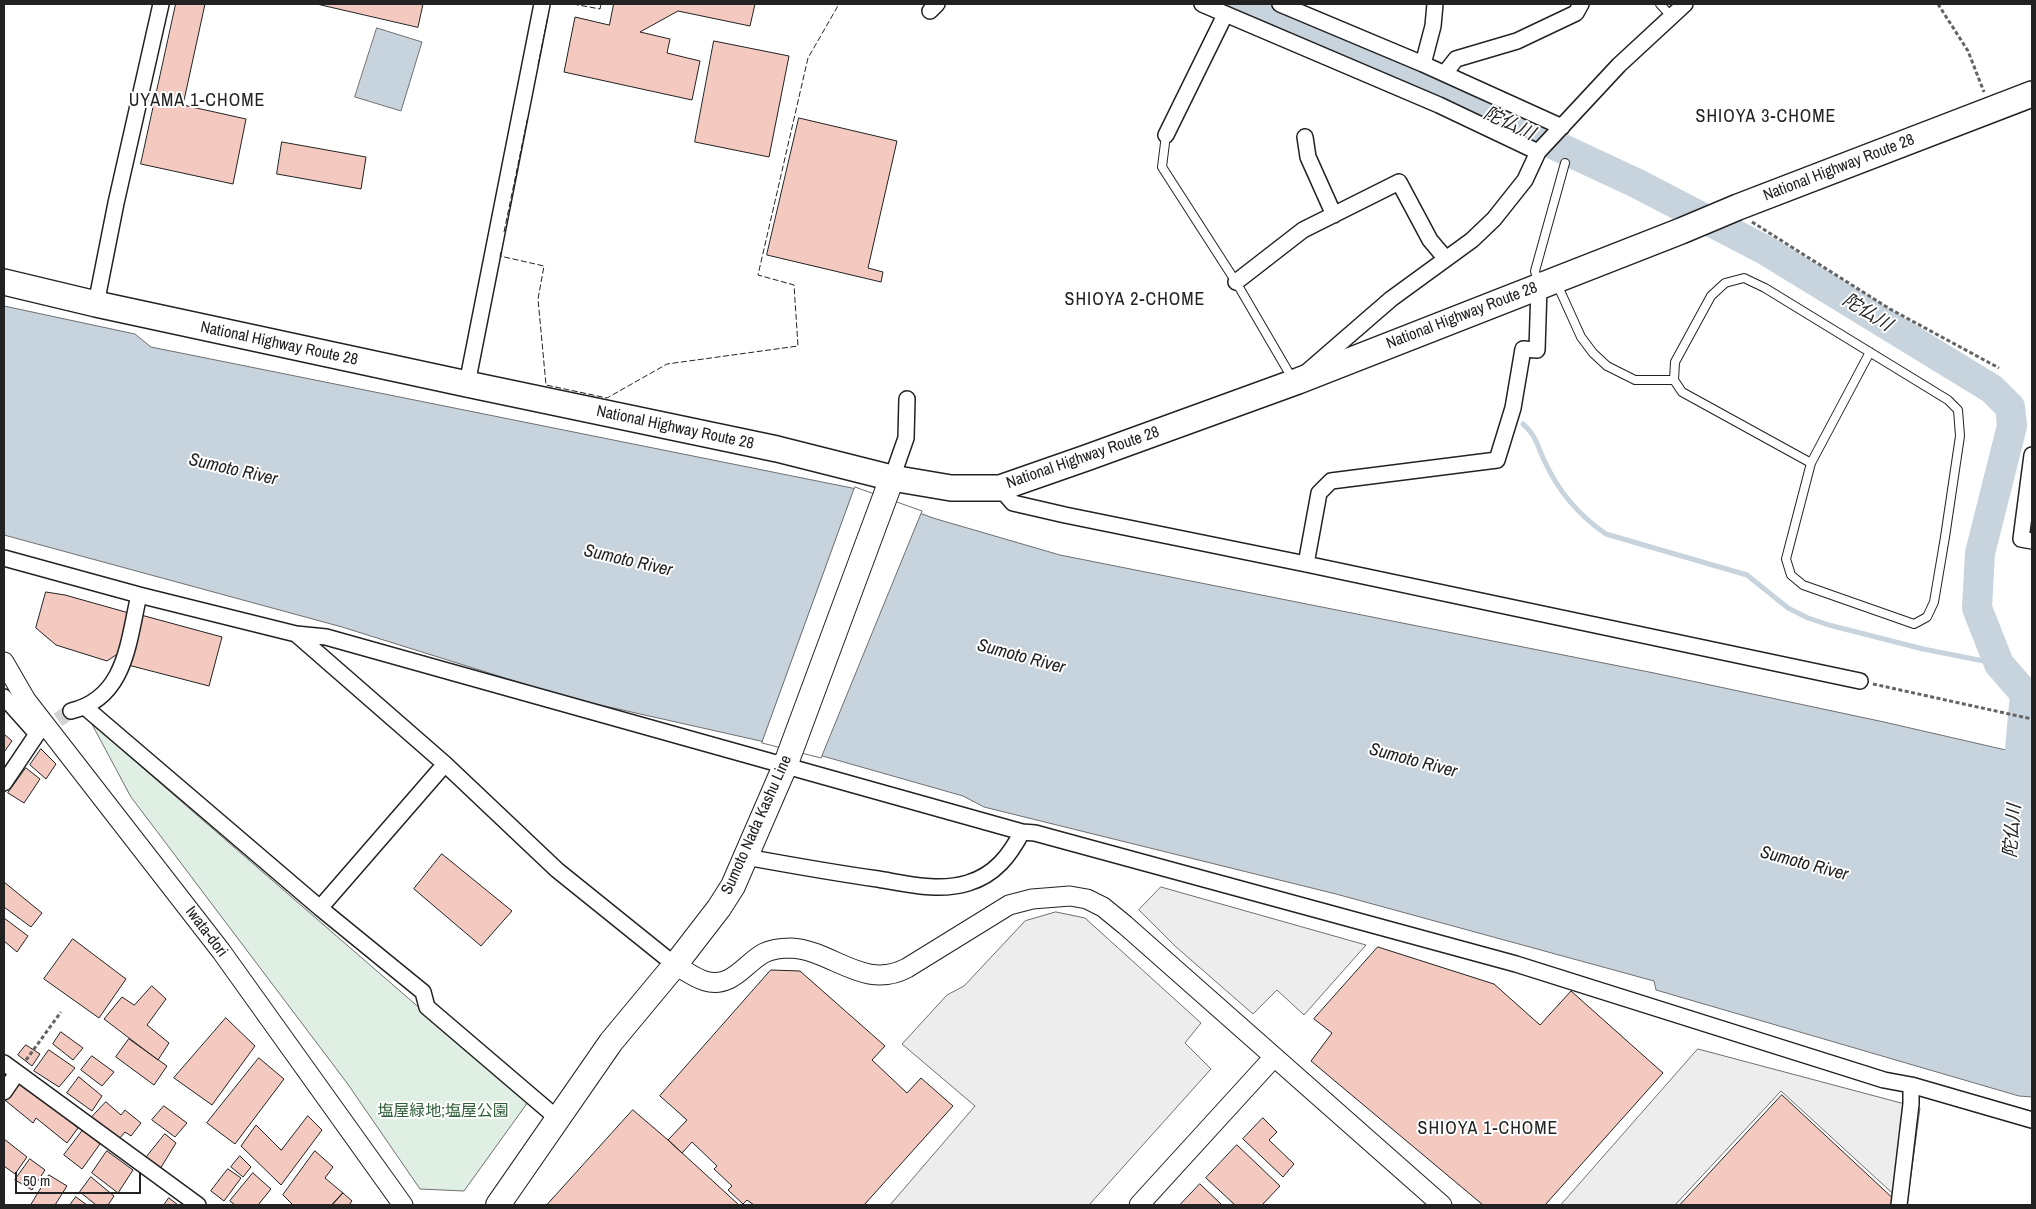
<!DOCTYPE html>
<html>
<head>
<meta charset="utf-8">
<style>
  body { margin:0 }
  #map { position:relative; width:2036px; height:1209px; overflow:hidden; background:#fff; font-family:"Archivo Narrow",sans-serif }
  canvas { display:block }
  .frame { position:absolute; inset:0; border:5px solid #222; pointer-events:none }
  .scale { position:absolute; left:15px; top:1172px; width:126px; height:22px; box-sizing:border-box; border:2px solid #222; border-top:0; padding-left:6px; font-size:15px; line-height:18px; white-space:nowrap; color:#222; -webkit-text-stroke:4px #fff; paint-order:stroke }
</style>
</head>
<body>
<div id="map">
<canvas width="2036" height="1209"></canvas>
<div class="frame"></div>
<div class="scale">50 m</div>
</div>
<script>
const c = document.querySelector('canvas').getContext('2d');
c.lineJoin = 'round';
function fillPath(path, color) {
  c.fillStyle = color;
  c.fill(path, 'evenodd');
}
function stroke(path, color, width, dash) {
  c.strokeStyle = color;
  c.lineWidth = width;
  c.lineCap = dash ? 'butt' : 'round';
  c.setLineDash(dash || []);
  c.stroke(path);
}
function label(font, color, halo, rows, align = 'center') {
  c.font = font + ' "Archivo Narrow","Noto Sans JP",sans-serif';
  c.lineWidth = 4;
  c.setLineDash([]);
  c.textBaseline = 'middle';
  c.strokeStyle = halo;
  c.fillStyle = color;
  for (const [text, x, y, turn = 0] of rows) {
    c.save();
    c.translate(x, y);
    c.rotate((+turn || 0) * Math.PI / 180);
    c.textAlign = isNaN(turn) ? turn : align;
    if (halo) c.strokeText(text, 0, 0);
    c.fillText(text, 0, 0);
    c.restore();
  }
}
const green = new Path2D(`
  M92 724 528 1102 464 1191 420 1189 347 1083 131 797Z`);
const parking = new Path2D(`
  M1161 887 1366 945 1304 1015 1277 990 1253 1014 1175 946 1139 910Z
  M1056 912 1085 918 1201 1023 1185 1043 1211 1069 1089 1205H890L975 1106 902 1044 947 995 964 986 1025 921Z
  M1698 1049 1920 1108 1907 1205H1900L1902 1202 1781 1091 1675 1205H1561Z`);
const water = new Path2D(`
  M377 28 422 42 401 111 355 97Z
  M4 306 135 334 151 347 852 488 933 518 1060 555 1654 673 1884 722 2032 756V1097L2019 1096 1656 990 1654 981 1336 894 984 807 963 796 805 751 569 698 342 627 4 535Z`);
const pier = new Path2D(`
  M855 487 922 511 821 758 762 743Z`);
const stream = new Path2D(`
  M1523 424C1536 435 1537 445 1544 460 1558 491 1578 515 1606 534L1747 575 1788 608 1808 618 1829 625 1923 649 1999 664`);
const river = new Path2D(`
  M1239 4 1430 87 1636 183 1765 250 1992 389 2010 407 2012 426 1980 553 1977 608 1999 664 2025 694 2016 794`);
const building = new Path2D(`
  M176 4H205L183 105 246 119 233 184 141 164Z
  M317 4H423L418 27Z
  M614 4H755L750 26 678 11 640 32 670 39 667 53 700 61 692 100 564 72 575 17 609 25Z
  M714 41 789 56 769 157 695 142Z
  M799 118 897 141 868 268 883 272 881 282 767 255Z
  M282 142 366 157 361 189 277 174Z
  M46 592 65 595 129 613 119 653 107 661 56 645 36 628Z
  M141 615 222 637 209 686 128 665Z
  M4 734 12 741 4 752Z
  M41 749 56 764 46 779 30 765Z
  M26 768 40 779 24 803 8 793Z
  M442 854 512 911 481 946 414 889Z
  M4 882 42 913 31 927 4 907Z
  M4 918 28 936 17 952 4 941Z
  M73 939 126 979 99 1018 44 979Z
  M1378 947 1494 984 1540 1025 1571 991 1663 1073 1545 1205H1483L1311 1061 1332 1033 1314 1019Z
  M771 970 800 971 885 1046 872 1060 907 1093 921 1078 953 1106 864 1205H754L747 1200 743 1204 728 1190 732 1186 714 1169 717 1166 692 1142 682 1153 668 1140 687 1120 660 1096Z
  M152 986 166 999 147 1025 169 1043 158 1060 104 1019 122 997 134 1005Z
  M226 1018 255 1046 212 1105 174 1078Z
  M61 1032 83 1048 73 1060 53 1044Z
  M129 1039 167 1066 154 1085 116 1057Z
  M26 1045 40 1054 32 1066 18 1055Z
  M49 1050 75 1068 59 1087 34 1071Z
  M92 1056 114 1072 102 1086 81 1070Z
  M259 1058 284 1079 235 1144 207 1123Z
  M79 1077 102 1096 92 1111 67 1093Z
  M21 1082 78 1128 67 1143 36 1118 33 1123 6 1101Z
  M1782 1095 1898 1203 1896 1205H1680Z
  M106 1102 121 1115 125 1110 141 1123 131 1136 125 1132 119 1139 91 1118Z
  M164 1106 187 1123 175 1137 152 1120Z
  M633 1110 668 1140 739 1205H547Z
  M308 1116 322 1130 281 1185 241 1146 256 1125 281 1150Z
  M1263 1118 1277 1132 1269 1140 1294 1164 1283 1177 1243 1139Z
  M83 1130 100 1144 82 1169 64 1155Z
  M165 1134 176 1143 160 1169 145 1159Z
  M4 1139 27 1157 15 1174 4 1166Z
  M1237 1145 1280 1186 1262 1205H1235L1206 1178Z
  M107 1151 133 1170 118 1193 92 1173Z
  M315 1151 333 1167 325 1178 343 1193 332 1205H293L283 1195Z
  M240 1156 251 1167 243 1177 231 1167Z
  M30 1159 45 1170 32 1190 15 1180Z
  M228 1169 241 1178 224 1201 211 1191Z
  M253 1173 271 1189 258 1205H235L230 1201Z
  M49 1175 67 1186 55 1205H31Z
  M91 1177 114 1196 108 1205H96L80 1192Z
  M1200 1184 1222 1205H1180Z
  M343 1193 352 1201 349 1205H332Z
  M76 1197 87 1205H70Z
  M169 1198 178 1205H164Z`);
const minorTunnel = new Path2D(`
  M39 733 71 711`);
const path = new Path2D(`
  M1938 4 1968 51 1984 92
  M1752 222 1890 309 1999 368
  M1873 684 2032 719
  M26 1060 61 1012`);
const service = new Path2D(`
  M1660 4 1671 16
  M1166 135 1162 167 1236 282 1292 378
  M1538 282 1535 271 1565 163
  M1557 284 1581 337 1593 353 1607 366 1635 380H1674
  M1811 463 1682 392 1674 380 1675 362 1711 296 1725 283 1744 278 1765 288 1948 400 1958 410 1960 436 1945 537 1934 602 1927 617 1914 624 1803 585 1791 575 1786 559 1811 463 1870 352`);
const minor = new Path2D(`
  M1202 4 1439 105 1538 152
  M1280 4 1423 64 1562 127
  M930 11 937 4
  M1423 64 1433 26 1435 4
  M1445 73 1456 59 1517 41 1576 13 1581 4
  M1166 135 1225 15
  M1305 137 1308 157 1334 215
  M1236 282 1303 230 1399 182 1430 240 1446 259
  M96 304 116 203 161 4
  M1308 371 1391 299 1472 240 1494 219 1525 180 1538 152 1619 65 1685 4
  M467 384 542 4
  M2032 455 2021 539 2032 541
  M892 478 906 438 907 399
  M1000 488 1013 503 1065 515 1306 564 1860 681
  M4 558 139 595 296 634 326 637 1022 832 1035 833 1516 964 1884 1080 1911 1085 2032 1120
  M1306 564 1319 493 1331 481 1497 460 1513 408 1523 349 1537 350 1539 287
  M296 634 445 764 557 870 675 965
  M4 697 37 734 4 783
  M86 708 320 908 423 992 427 1007 557 1118
  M71 711C126 698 128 642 139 595
  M746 857C790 865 834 873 878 879 908 884 939 892 968 883 995 875 1010 855 1022 832
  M320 908 445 764
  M4 1063 198 1205
  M4 1092 17 1073
  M1899 1205 1911 1104V1085`);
const tertiary = new Path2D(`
  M4 662 26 700 221 951 403 1205
  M675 965C684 970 695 978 705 981 732 989 745 963 764 953 772 949 782 948 791 948 832 950 864 991 907 968L1009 905 1032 899 1070 896 1087 899 1103 907 1125 925 1442 1205
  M1139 1205 1274 1057`);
const primary = new Path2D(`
  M498 1205 611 1042 675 965 719 908 733 886 785 766 892 478`);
const trunk = new Path2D(`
  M4 282 96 304 467 384 777 449 892 478 951 488H1000L1086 458 1298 381 1681 231 1738 207 2032 94`);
const fence = new Path2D(`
  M573 4 600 9 601 4
  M538 65 548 16
  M504 232 528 116
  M501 252 500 256 544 266 538 299 546 385 607 398 667 364 798 346 794 285 758 275 808 58 839 4`);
const streetNames = [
  ["National Highway Route 28",1839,168,-21],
  ["National Highway Route 28",1462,316,-21],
  ["National Highway Route 28",279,344,12],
  ["National Highway Route 28",675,428,12],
  ["National Highway Route 28",1083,458,-19],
  ["Sumoto Nada Kashu Line",757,825,-66],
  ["Iwata-dori",206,932,53]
];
const parkNames = [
  ["塩屋緑地;塩屋公園",443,1112]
];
const neighbourhoodNames = [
  ["UYAMA 1-CHOME",197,101],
  ["SHIOYA 3-CHOME",1766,117],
  ["SHIOYA 2-CHOME",1135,300],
  ["SHIOYA 1-CHOME",1488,1129]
];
const waterNames = [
  ["陀仏川",1509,124,25],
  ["陀仏川",1867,313,32],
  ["Sumoto River",233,470,13],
  ["Sumoto River",628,561,13],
  ["Sumoto River",1021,657,15],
  ["Sumoto River",1413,761,15],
  ["陀仏川",2013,831,-85],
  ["Sumoto River",1804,864,15]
];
fillPath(green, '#e0efe3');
stroke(green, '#6f6f6f', 1);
fillPath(parking, '#ededed');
stroke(parking, '#6f6f6f', 1);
fillPath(water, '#c7d3dd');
stroke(water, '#6f6f6f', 1);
fillPath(pier, '#fff');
stroke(pier, '#6f6f6f', 1);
stroke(stream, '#c7d3dd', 5);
stroke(river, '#c7d3dd', 30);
fillPath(building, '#f3c9c0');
stroke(building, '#222', 1);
stroke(minorTunnel, '#d3d3d3', 15, [15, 8]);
stroke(service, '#222', 10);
stroke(minor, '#222', 18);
stroke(tertiary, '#222', 21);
stroke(primary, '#222', 26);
stroke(trunk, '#222', 28);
stroke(path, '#646464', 3, [4, 2.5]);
stroke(service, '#fff', 8);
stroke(minor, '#fff', 15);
stroke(tertiary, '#fff', 19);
stroke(primary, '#fff', 24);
stroke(trunk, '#fff', 25);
stroke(fence, '#222', 1, [6, 2.5]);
label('16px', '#222', '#fff', streetNames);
label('16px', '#2f5e38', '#fff', parkNames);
c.letterSpacing = '1px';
label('18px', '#222', '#fff', neighbourhoodNames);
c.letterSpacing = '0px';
label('italic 18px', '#222', '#fff', waterNames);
</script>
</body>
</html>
